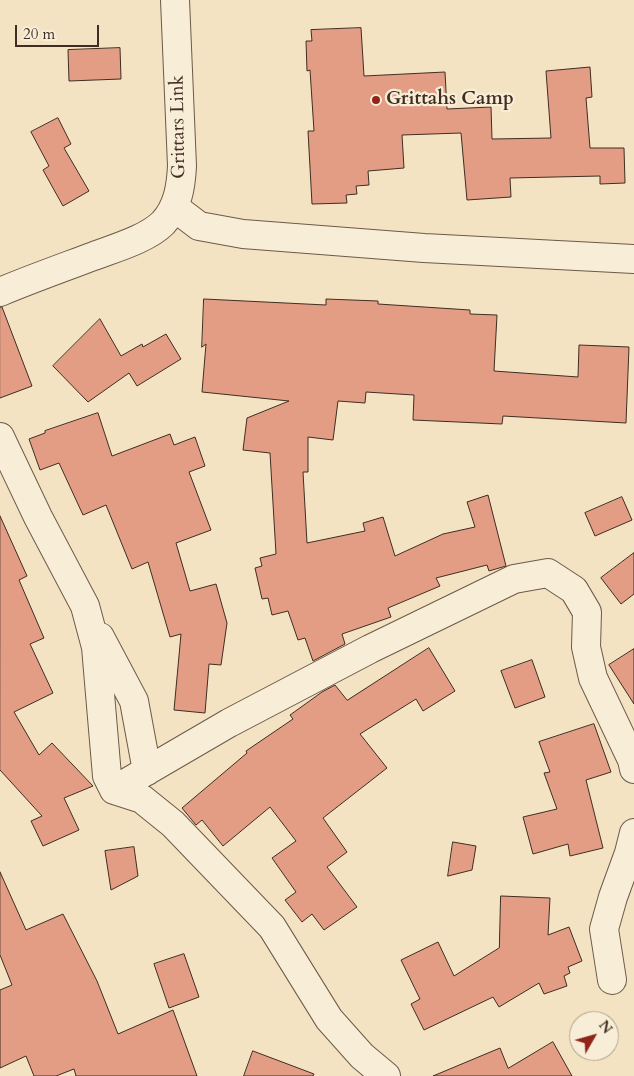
<!DOCTYPE html>
<html>
<head>
<meta charset="utf-8">
<style>
  body { margin:0 }
  #map { position:relative; width:634px; height:1076px; overflow:hidden; background:#f4e3c2; font-family:Cardo,serif }
  canvas { display:block }
  .north { position:absolute; left:569px; top:1011px; width:50px; height:50px; box-sizing:border-box; background:#f8edd7; border:1px solid #aea08f; border-radius:50%; rotate:52deg; font-size:14px; font-weight:700; line-height:20px; text-align:center; color:#3f2d22 }
  .north::after { content:''; display:block; margin:auto; width:18px; height:22px; background:#8f2418; clip-path:polygon(50% 0,100% 100%,50% 72%,0 100%) }
  .scale { position:absolute; left:15px; top:25px; width:84px; height:22px; box-sizing:border-box; border:2px solid #3f2d22; border-top:0; padding-left:6px; font-size:15px; line-height:18px; white-space:nowrap; color:#3f2d22; -webkit-text-stroke:4px #f8edd7; paint-order:stroke }
</style>
</head>
<body>
<div id="map">
<canvas width="634" height="1076"></canvas>
<div class="north">N</div>
<div class="scale">20 m</div>
</div>
<script>
const c = document.querySelector('canvas').getContext('2d');
c.lineJoin = 'round';
function fillPath(path, color) {
  c.fillStyle = color;
  c.fill(path, 'evenodd');
}
function stroke(path, color, width, dash) {
  c.strokeStyle = color;
  c.lineWidth = width;
  c.lineCap = dash ? 'butt' : 'round';
  c.setLineDash(dash || []);
  c.stroke(path);
}
function label(font, color, halo, rows, align = 'center') {
  c.font = font + ' Cardo,serif';
  c.lineWidth = 4.5;
  c.setLineDash([]);
  c.textBaseline = 'middle';
  c.strokeStyle = halo;
  c.fillStyle = color;
  for (const [text, x, y, turn = 0] of rows) {
    c.save();
    c.translate(x, y);
    c.rotate((+turn || 0) * Math.PI / 180);
    c.textAlign = isNaN(turn) ? turn : align;
    if (halo) c.strokeText(text, 0, 0);
    c.fillText(text, 0, 0);
    c.restore();
  }
}
const building = new Path2D(`
  M361 28 364 76 445 72 447 109 491 107 492 139 551 138 546 71 590 67 592 97 586 98 590 148H624L625 183 600 184V176L510 178 511 197 467 200 461 133 402 135 404 168 368 171 369 185 356 186 357 194 346 195 347 203 312 204 308 131H314L310 70 307 71 306 41H312L311 30Z
  M120 48 121 79 69 81 68 50Z
  M58 118 71 144 64 148 89 191 63 206 43 170 49 166 31 132Z
  M204 299 326 305V299L378 301V304L470 310V314L497 315 494 371 578 377 579 345 629 347 626 423 503 416 502 424 413 420 414 395 366 392 365 403 338 401 333 440 308 437V472H303L307 543 365 531 363 523 383 517 395 556 443 534 475 527 467 502 488 495 506 566 489 571 487 565 436 578 440 586 388 608 391 617 342 634 345 644 313 661 305 638 298 640 288 611 272 615 268 598 262 599 255 568 262 566 260 558 276 554 270 453 243 450 247 418 289 401 202 392 206 344 202 347Z
  M0 307H2L32 386 0 398Z
  M100 319 121 356 142 344 143 347 166 334 181 359 137 386 129 373 88 402 53 366Z
  M98 413 112 456 170 434 174 445 195 437 205 466 189 472 211 530 176 543 190 591 216 584 227 623 221 665 209 664 205 713 174 710 181 634 170 637 148 562 132 569 106 505 83 515 59 463 40 470 29 439 45 433V431Z
  M622 497 632 520 595 536 585 513Z
  M0 516 27 576 19 580 44 638 30 644 53 693 14 712 39 755 52 743 93 786 64 798 79 830 43 846 31 821 42 816 0 770Z
  M634 553V594L621 604 601 578Z
  M429 648 455 691 423 711 416 699 360 734 387 768 323 818 347 852 327 867 357 907 324 930 312 914 302 922 285 900 296 892 272 858 296 841 270 807 223 846 202 820 196 825 182 808 247 753 246 751 293 719 290 715 322 692 335 685 347 700Z
  M634 649V704L609 665Z
  M532 660 545 697 515 708 501 671Z
  M594 724 611 772 586 780 603 848 570 856 568 844 533 854 523 817 557 809 544 773 550 772 539 742Z
  M453 842 476 846 472 870 448 876Z
  M134 847 138 876 111 890 105 851Z
  M0 872 26 930 63 914 97 981 118 1034 173 1010 197 1076H76L74 1069 56 1076H34L26 1056 0 1068V990L12 985 0 955Z
  M501 896 550 898 548 935 569 927 582 961 568 967 570 973 564 976 567 986 544 994 539 983 499 1007 493 997 424 1030 411 1004 420 999 401 960 438 942 454 976 499 948Z
  M184 954 199 997 169 1008 154 964Z
  M553 1042 572 1076H433L500 1048 508 1068Z
  M253 1051 314 1074 313 1076H244Z`);
const minor = new Path2D(`
  M174 207 199 226 243 234 424 248 634 259
  M0 292C31 279 62 268 94 256 115 248 147 239 163 223 178 207 181 186 182 166L175 0
  M0 437 38 517 85 606 96 647 107 776 114 790 142 799 173 824 272 927 329 1019 362 1056 386 1076
  M100 637 134 701 147 771
  M114 790 229 723 370 649 514 579 548 573 574 590 587 612 586 647 593 678 632 760 634 769
  M612 980 604 929 613 897 629 853 634 833`);
const markers = [
  [376,100,5,"#8f2418"]
];
const poiNames = [
  ["Grittahs Camp",386,100]
];
const streetNames = [
  ["Grittars Link",179,127,-91]
];
fillPath(building, '#e29d84');
stroke(building, '#3f2d22', 1);
stroke(minor, '#6c5a4a', 30);
stroke(minor, '#f8edd7', 28);
for (const [x, y, r, color] of markers) {
  const dot = new Path2D();
  dot.arc(x, y, r, 0, 2 * Math.PI);
  c.fillStyle = color;
  c.fill(dot);
  stroke(dot, '#f8edd7', 2);
}
label('bold 19px', '#3f2d22', '#f8edd7', poiNames, 'left');
label('19px', '#3f2d22', '#f8edd7', streetNames);
</script>
</body>
</html>
